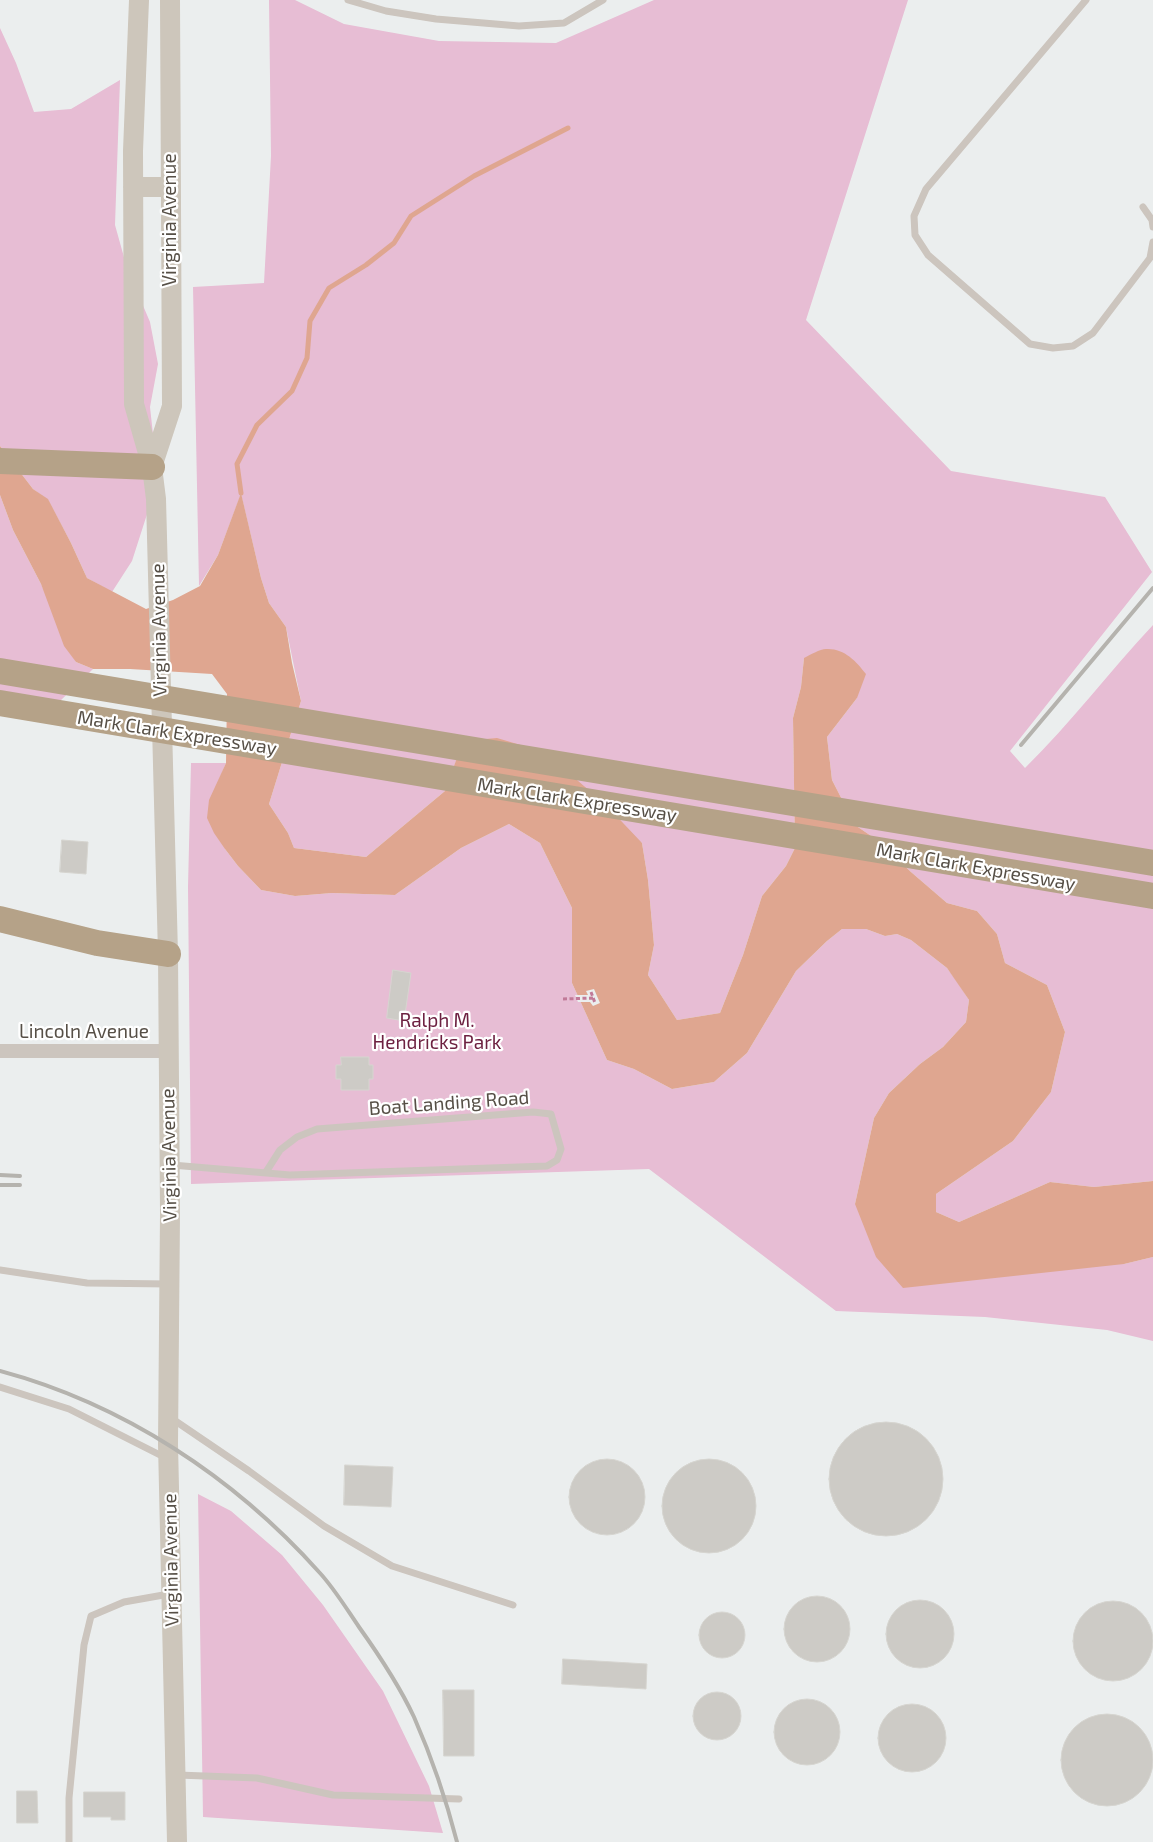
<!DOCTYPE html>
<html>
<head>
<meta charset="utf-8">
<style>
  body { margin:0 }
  canvas { display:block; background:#ebeeee }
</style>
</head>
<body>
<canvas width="1153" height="1842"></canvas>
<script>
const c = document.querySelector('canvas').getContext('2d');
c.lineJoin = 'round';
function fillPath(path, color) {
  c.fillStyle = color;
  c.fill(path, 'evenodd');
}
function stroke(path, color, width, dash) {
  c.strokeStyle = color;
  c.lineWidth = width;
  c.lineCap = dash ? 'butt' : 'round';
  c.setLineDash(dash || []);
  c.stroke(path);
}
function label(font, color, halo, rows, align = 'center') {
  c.font = font + ' "Exo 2",sans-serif';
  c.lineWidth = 4.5;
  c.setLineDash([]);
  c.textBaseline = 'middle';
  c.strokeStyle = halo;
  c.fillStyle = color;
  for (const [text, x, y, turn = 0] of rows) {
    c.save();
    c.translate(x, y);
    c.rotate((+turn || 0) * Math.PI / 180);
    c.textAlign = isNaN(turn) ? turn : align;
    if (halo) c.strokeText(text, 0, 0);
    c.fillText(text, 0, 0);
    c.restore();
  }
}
const green = new Path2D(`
  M269 0H295L344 24 439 41 556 43 654 0H908L806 320 951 471 1105 497 1152 572 1010 751 1025 768C1071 723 1109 672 1153 625V1181L1094 1187 1050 1182 959 1222 936 1212V1194L1013 1141 1051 1092 1065 1032 1047 985 1005 963 997 934 977 911 947 903 911 872 880 842 855 825 832 780 827 737 857 698 804 658 801 687 793 718 795 848 786 866 762 896 743 955 720 1013 677 1020 648 975 654 945 648 880 642 843 463 742 445 791 366 857 294 848 288 833 269 804 301 701 286 627 269 603 261 578 241 494 218 555 199 586 193 287 264 283 271 156Z
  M0 28 16 63 34 112 71 109 120 80 115 225 127 268 150 322 158 364 150 407 158 480 132 561 112 592 87 578 71 543 48 500 33 489 0 446Z
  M0 495 13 530 41 584 76 662 93 669 58 703 4 695 0 690Z
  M191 763H226L218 782 225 849 238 866 261 890 295 896 332 893 395 895 461 848 509 824 540 843 572 908V983L607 1060 634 1069 672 1089 714 1082 747 1053 796 971 827 941 842 929H866L885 936 897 934 911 940 947 968 956 980 969 1000 966 1022 943 1047 920 1064 889 1093 874 1118 855 1204 1124 1264 1153 1257V1341L1107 1330 985 1317 836 1311 649 1169 191 1184 188 887Z
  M198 1494 231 1511 282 1555 323 1605 383 1691 429 1786 443 1833 203 1817Z`);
const water = new Path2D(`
  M0 446 33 489 48 499 71 543 87 578 146 609 173 600 200 586 218 555 241 493 261 578 269 603 286 627 292 663 301 701 269 804 288 833 294 848 366 857 445 791 463 741 497 738 534 749 570 774 606 805 642 843 648 880 654 945 648 975 677 1020 720 1013 743 955 762 896 786 866 795 848 793 718 801 687 804 658C810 655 820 649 826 649 844 648 856 661 866 674L857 698 827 737 832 780 855 825 880 842 911 872 947 903 977 911 997 934 1005 963 1047 985 1065 1032 1051 1092 1013 1141 936 1194V1212L959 1222 1050 1182 1094 1187 1153 1181V1257L1124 1264 903 1288 876 1257 855 1204 874 1118 889 1093 920 1064 943 1047 966 1022 969 1000 947 968 911 940 897 934 885 936 866 929H842L827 941 796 971 747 1053 714 1082 672 1089 634 1069 607 1060 572 983V908L540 843 509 824 461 848 395 895 332 893 295 896 261 890 238 866 225 849 214 833 207 818 209 800 226 763 227 694 212 674 130 669H93L76 662 64 646 41 584 13 530 0 495Z`);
const pier = new Path2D(`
  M594 989 600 1003 593 1006 590 1002H578L575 995H588L586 991Z`);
const stream = new Path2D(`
  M241 493 237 464 257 425 292 391 307 358 310 321 329 288 366 265 394 243 411 216 474 176 568 128`);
const building = new Path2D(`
  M62 840 88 842 86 874 60 872Z
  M393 970 411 973 404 1021 387 1018Z
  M341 1057H369V1065H373V1079H369V1090H341V1079H336V1065H341Z
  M829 1479a57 57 0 1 1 114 0a57 57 0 1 1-114 0Z
  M569 1497a38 38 0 1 1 76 0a38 38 0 1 1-76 0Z
  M662 1506a47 47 0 1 1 94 0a47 47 0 1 1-94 0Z
  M345 1465 393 1467 391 1507 344 1505Z
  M784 1629a33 33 0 1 1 66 0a33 33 0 1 1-66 0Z
  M886 1634a34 34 0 1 1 68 0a34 34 0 1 1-68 0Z
  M1073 1641a40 40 0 1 1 80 0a40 40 0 1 1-80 0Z
  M699 1635a23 23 0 1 1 46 0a23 23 0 1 1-46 0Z
  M563 1659 647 1664 646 1689 562 1684Z
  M443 1690H474V1756H444Z
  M693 1716a24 24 0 1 1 48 0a24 24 0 1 1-48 0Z
  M774 1732a33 33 0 1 1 66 0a33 33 0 1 1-66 0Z
  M878 1738a34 34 0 1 1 68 0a34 34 0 1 1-68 0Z
  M1061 1760a46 46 0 1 1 92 0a46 46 0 1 1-92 0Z
  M17 1791H37L38 1823H17Z
  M84 1792H125V1820H111V1817H84Z`);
const path = new Path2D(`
  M591 992 595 1003
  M563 999 593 998`);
const service = new Path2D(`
  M348 0 386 11 436 19 519 26 564 23 603 0
  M1086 0 926 189 914 216 915 235 928 255 1030 344 1053 348 1073 346 1093 333 1150 258 1153 242
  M1143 207 1152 220 1153 227
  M172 1165 290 1175 547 1166 557 1160 561 1149 551 1114 533 1112 317 1129 297 1137 280 1150 266 1172
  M0 1270 87 1283 169 1284
  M0 1387 69 1409 166 1458
  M171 1418 249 1471 324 1526 392 1566 513 1605
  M178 1775 257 1778 333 1795 459 1799
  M69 1842V1798L84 1645 91 1616 124 1602 169 1594`);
const minor = new Path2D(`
  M0 1051H168`);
const secondary = new Path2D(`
  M139 0 133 151 134 404 152 467 156 499 168 954 170 1213 168 1444 177 1842
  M133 187H170
  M152 467 172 406 170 0`);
const motorway = new Path2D(`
  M0 461 152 467
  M0 671 1153 863
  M0 703 1153 896
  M0 919 97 943 168 954`);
const rail = new Path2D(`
  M1021 745 1153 588
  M0 1175 20 1176
  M0 1185H20
  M0 1371C123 1404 234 1477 319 1572 334 1588 346 1608 359 1627 379 1655 399 1685 414 1717 432 1758 446 1799 457 1842`);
const streetNames = [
  ["Virginia Avenue",170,220,-90],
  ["Virginia Avenue",159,630,-91],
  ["Mark Clark Expressway",177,733,9],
  ["Mark Clark Expressway",577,800,9],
  ["Mark Clark Expressway",976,867,10],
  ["Lincoln Avenue",84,1032],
  ["Boat Landing Road",449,1103,-4],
  ["Virginia Avenue",169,1155,-91],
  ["Virginia Avenue",171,1560,-91]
];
const parkNames = [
  ["Ralph M.",437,1021],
  ["Hendricks Park",437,1043]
];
fillPath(green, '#e7bdd4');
fillPath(water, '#dfa690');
fillPath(pier, '#ebeeee');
stroke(stream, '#dfa690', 5);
fillPath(building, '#cdcbc6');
stroke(building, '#d6d5d0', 1);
stroke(path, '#c17a98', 3, [4, 2.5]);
stroke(service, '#ccc5be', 7);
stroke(minor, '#ccc5be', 14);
stroke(secondary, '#cdc6bb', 20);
stroke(motorway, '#b5a288', 26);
stroke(rail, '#b5b3ae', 4);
label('19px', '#564f46', '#fff', streetNames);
label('19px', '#6d2141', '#fff', parkNames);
</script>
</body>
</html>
